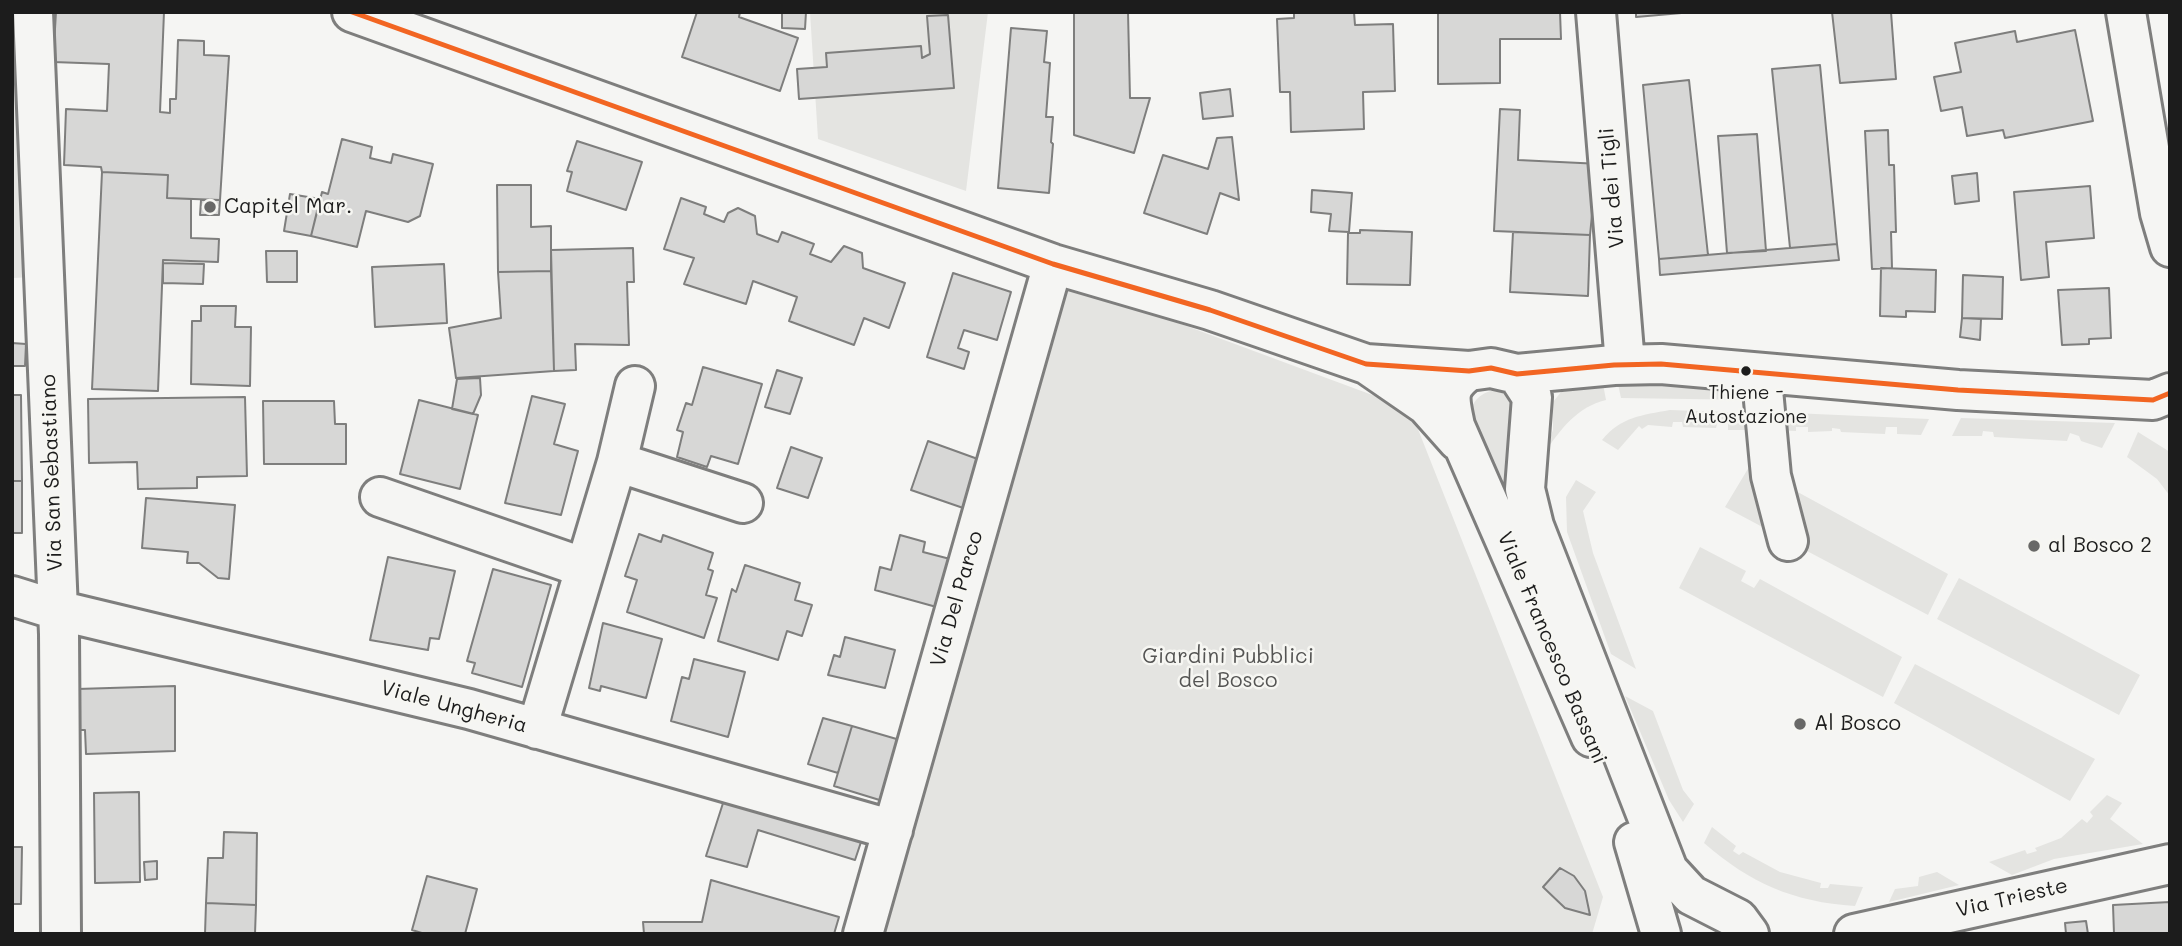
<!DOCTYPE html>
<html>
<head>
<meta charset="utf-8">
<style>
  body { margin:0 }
  #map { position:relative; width:2182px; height:946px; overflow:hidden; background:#f5f5f3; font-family:Mali,sans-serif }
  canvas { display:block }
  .frame { position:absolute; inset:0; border:14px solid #1c1c1c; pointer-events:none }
</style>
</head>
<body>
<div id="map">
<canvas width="2182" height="946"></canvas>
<div class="frame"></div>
</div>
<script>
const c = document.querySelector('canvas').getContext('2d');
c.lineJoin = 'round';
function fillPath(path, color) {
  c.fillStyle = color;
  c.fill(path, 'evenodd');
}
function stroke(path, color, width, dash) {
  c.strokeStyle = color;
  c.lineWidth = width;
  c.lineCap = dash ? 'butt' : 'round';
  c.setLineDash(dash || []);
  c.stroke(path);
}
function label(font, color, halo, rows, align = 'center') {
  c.font = font + ' Mali,sans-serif';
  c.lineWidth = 5;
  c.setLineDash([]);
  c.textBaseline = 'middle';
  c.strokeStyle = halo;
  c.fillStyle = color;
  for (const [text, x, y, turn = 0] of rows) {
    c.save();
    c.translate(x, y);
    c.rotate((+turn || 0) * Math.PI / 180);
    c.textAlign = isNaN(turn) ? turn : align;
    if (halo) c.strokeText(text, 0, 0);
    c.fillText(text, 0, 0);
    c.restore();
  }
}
const built = new Path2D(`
  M12 12H49L62 276 12 278Z`);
const green = new Path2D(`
  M810 12H988L966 191 818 139Z
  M1068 282 1410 409 1603 897 1592 934H881L940 714Z
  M1603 384 1606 400C1577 407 1561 429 1545 452L1553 430V402L1561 392 1567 387Z
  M1618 384 1754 390 1756 400 1621 398Z
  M1504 388 1521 402 1517 503 1504 507 1469 413C1476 395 1485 391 1504 388Z
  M1670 410 1755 413 1756 430H1728V424H1717L1716 428 1683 427 1682 422H1673L1672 427 1648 425 1642 429 1639 426 1618 450 1602 440C1621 417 1642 415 1670 410Z
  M1770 412 1929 419 1921 435 1897 434V427H1886L1885 434 1841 432 1840 429 1832 428V431L1808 432V427H1796V431L1774 430Z
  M1961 418 2115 423 2102 448 2081 441 2079 436 2070 433 2067 441 1994 437 1993 432 1983 431 1982 436H1952Z
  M2138 432 2170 452V496L2157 479 2127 457Z
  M1749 467 1762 475 1768 530 1725 507Z
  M1576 480 1596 492 1583 511 1593 553 1636 669 1611 654 1567 532 1566 497Z
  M1783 484 1948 574 1928 615 1807 551Z
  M1700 547 1746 571 1741 581 1754 588 1760 579 1902 657 1883 697 1679 588Z
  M1959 578 2140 675 2119 715 1937 619Z
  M1915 664 2095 759 2070 801 1894 703Z
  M1625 696 1653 711 1683 790 1694 804 1683 822 1669 800Z
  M2107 795 2122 803 2110 819 2143 844 2054 859 2012 875 1989 862 2025 850 2027 854 2037 851 2035 848 2061 838 2082 819 2087 823 2093 816 2090 812Z
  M1712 827 1736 846 1733 851 1739 855 1743 852 1780 872 1821 883 1820 888H1828L1830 884 1863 887 1855 906C1793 902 1750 883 1704 843Z
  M1937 872 1959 885 1889 902 1895 889 1918 886 1919 877Z`);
const building = new Path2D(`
  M56 12H164L160 112 170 113V99H176L178 40 204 41V55L229 56 220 200 167 198 168 175 102 172 101 167 64 165 66 109 107 111 109 64 53 62Z
  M697 12H740L739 17 798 38 780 91 682 57Z
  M782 12H806L805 29 782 28Z
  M1074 12H1128L1130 98H1150L1134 153 1074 135Z
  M1294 12H1354L1355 25 1393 24 1395 91 1363 92 1364 129 1291 132 1290 92H1280L1277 19 1294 18Z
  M1438 12H1560L1561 39H1500V83L1438 84Z
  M1636 12H1693L1636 17Z
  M1832 12H1891L1896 79 1840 83Z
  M948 15 954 88 799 99 797 69 827 67 826 53 921 46 922 58 930 54 927 16Z
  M1011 28 1047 31 1044 62 1050 63 1046 117H1053L1051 142 1053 144 1049 193 998 188Z
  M2075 30 2093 121 2005 138 2003 130 1967 136 1962 107 1941 111 1934 77 1961 72 1955 43 2015 31 2017 42Z
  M1820 65 1837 244 1790 248 1772 69Z
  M1689 80 1708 255 1659 259 1643 85Z
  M1230 89 1233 116 1203 119 1200 93Z
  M1500 109 1520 110 1518 160 1601 164 1598 216 1592 215 1590 235 1494 231Z
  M1888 130 1889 165H1894L1896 232H1891L1892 268 1872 269 1865 131Z
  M1757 134 1766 251 1727 253 1718 136Z
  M1232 137 1239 200 1220 193 1207 234 1144 213 1163 155 1208 169 1217 138Z
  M342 139 372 147 370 158 391 163 393 154 433 164 420 216 408 222 366 211 357 247 311 236 322 192 328 194Z
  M577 141 642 162 626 210 567 191 572 172 567 171Z
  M102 172 168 175 167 198 191 199V238L219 239 218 262 163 260 158 391 92 389Z
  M1977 173 1979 201 1955 204 1952 176Z
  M497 185H531V227L551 226V271L498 272Z
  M2090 186 2094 238 2046 242 2049 277 2021 280 2014 192Z
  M1312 190 1352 193 1349 232 1329 231 1331 214 1311 212Z
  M290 194 320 199 311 236 284 231Z
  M681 198 706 207 704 214 724 222 728 213 738 208 755 216 757 234 778 242 782 232 814 244 810 254 831 262 844 246 862 253 863 268 905 283 889 328 864 318 854 345 789 321 797 297 753 281 746 304 684 284 694 258 664 249Z
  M201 200H220L219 215H200Z
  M1360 230 1412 232 1410 285 1347 284 1348 233H1360Z
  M1513 232 1590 235 1588 296 1510 292Z
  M1837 244 1839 260 1660 275 1659 259Z
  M633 248 634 282H627L629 345 575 344 576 370 554 371 551 250Z
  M266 251H297V282H267Z
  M163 263 204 264 203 284 163 283Z
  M444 264 447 323 375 327 372 267Z
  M1881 268 1936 270 1935 312 1906 311V317L1880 316Z
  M551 271 554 371 456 378 449 328 501 318 498 272Z
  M953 273 1011 292 997 340 964 330 958 348 969 352 964 369 927 357Z
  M1963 275 2003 277 2002 319 1962 318Z
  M2109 288 2111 338 2089 339V344L2062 345 2058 290Z
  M201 306H236L235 327H251L250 386 191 384 192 321H201Z
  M1962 318 1981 319 1980 340 1960 337Z
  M12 343 26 344 25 366H12Z
  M703 367 762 384 738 464 711 456 707 467 677 457 683 432 677 430 686 403 692 405Z
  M777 370 802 378 790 414 765 407Z
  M480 378 481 395 473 414 452 409 457 379Z
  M12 395H21L22 481H12Z
  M532 396 565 404 554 444 578 451 561 515 505 503Z
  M245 397 247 476 197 477V488L138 489 137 462 89 463 88 399Z
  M419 400 478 415 460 489 400 474Z
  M263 401H334L335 424H346V464H264Z
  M928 441 986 462 969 510 911 490Z
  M791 447 822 458 808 498 777 488Z
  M12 481H22V533H12Z
  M146 498 235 505 229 579 218 578 199 563H187L188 552 142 548Z
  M639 534 661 542 663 535 713 553 708 569 713 571 706 595 717 598 704 638 627 612 637 580 625 576Z
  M900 535 925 542 923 552 954 560 940 608 875 590 880 567 891 570Z
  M388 557 455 571 439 639 430 638 428 650 370 640Z
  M745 565 800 583 795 600 812 605 802 636 787 631 778 660 718 641 732 589 736 592Z
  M493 569 551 585 522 687 472 673 475 663 467 661Z
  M603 623 662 639 646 698 601 686 600 691 589 688Z
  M845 637 895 650 885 688 828 675 834 655 840 657Z
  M694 659 745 672 728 737 671 721 682 677 689 679Z
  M175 686V751L86 754 85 730H79L77 689Z
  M823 718 852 726 838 773 808 764Z
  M852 726 900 740 886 802 834 786Z
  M139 792 140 882 95 883 94 793Z
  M724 800 861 842 855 860 758 830 747 867 706 856Z
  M224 832 257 833 256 905 206 903 208 858H223Z
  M12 847H22L21 904H12Z
  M157 861V879L145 880 144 862Z
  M1560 868 1574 876 1585 891 1590 915 1565 908 1543 887Z
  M427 876 477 889 465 934H425L412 930Z
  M711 880 839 917 834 934H644L643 922H702Z
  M2170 902V934H2114L2113 905Z
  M206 903 256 905 255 934H205Z
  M2086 921 2088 934H2066L2065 923Z`);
const minor = new Path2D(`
  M33 12 59 634 61 934
  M352 12 1053 264 1210 310 1366 364 1469 371 1491 368 1517 374 1614 365 1661 364 1958 390 2153 400 2170 393
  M1596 12 1625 364
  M2126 12 2160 213 2170 247
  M1368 365 1426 405 1458 441
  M1469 371C1444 388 1450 400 1455 426L1591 737
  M1517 374 1532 397 1525 489 1534 526 1668 870 1691 895 1738 919 1749 934
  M1763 390 1771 476 1788 541
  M617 462 743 503
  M380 497 585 568
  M12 596 57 610 469 709 893 830
  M537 729 617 462 635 386
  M1634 842 1661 934
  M863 934 1053 264
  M1854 934 2170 864`);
const bus1 = new Path2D(`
  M352 12 1053 264 1210 310 1366 364 1469 371 1491 368 1517 374 1614 365 1661 364 1958 390 2153 400 2170 393`);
const markers = [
  [210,207,7,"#686867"],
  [1746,371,6,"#1c1c1c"],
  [2034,546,7,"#686867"],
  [1800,724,7,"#686867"]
];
const busNames = [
  ["Thiene -",1746,393],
  ["Autostazione",1746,417]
];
const streetNames = [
  ["Via dei Tigli",1612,188,-95],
  ["Via San Sebastiano",52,473,-92],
  ["Via Del Parco",957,599,-74],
  ["Viale Francesco Bassani",1552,648,67],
  ["Viale Ungheria",454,707,15],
  ["Via Trieste",2012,898,-13]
];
const poiNames = [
  ["Capitel Mar.",224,207],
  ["al Bosco 2",2048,546],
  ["Al Bosco",1814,724]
];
const parkNames = [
  ["Giardini Pubblici",1228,657],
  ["del Bosco",1228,681]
];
fillPath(built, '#e5e5e2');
fillPath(green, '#e4e4e1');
fillPath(building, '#d7d7d6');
stroke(building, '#7e7e7d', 2);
stroke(minor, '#7e7e7d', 44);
stroke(minor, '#f5f5f3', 38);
stroke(bus1, '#f26522', 5);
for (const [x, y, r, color] of markers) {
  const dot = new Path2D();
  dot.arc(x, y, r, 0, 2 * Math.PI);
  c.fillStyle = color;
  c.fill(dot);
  stroke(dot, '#f6f6f2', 2.5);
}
label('19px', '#1c1c1c', '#f6f6f2', busNames);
label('21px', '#1c1c1c', '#f6f6f2', streetNames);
label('21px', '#1c1c1c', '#f6f6f2', poiNames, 'left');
label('21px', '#545453', '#f6f6f2', parkNames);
</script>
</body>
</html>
